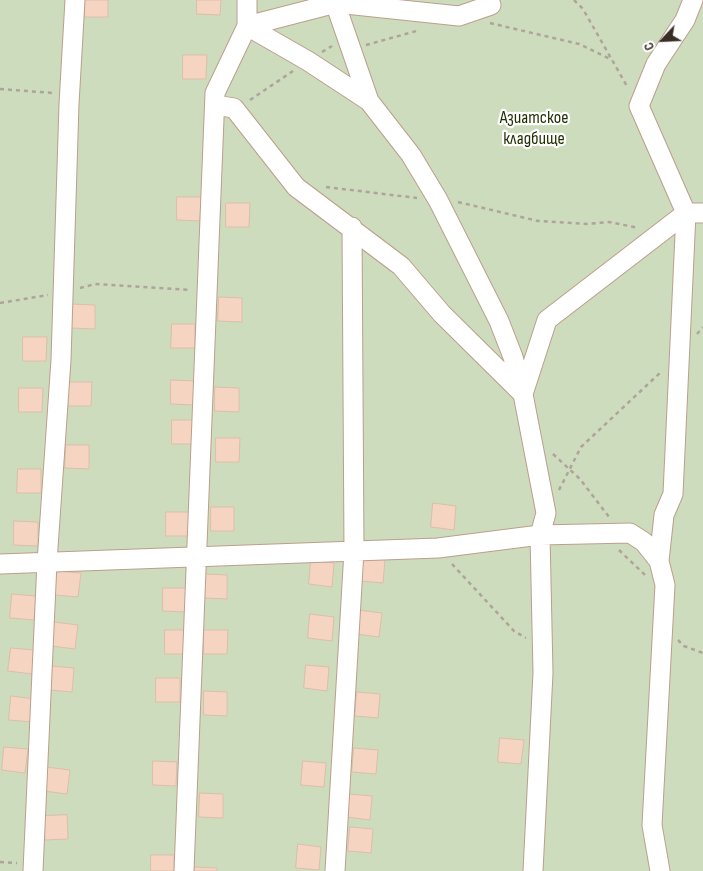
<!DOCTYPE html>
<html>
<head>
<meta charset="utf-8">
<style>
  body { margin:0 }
  #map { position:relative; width:703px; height:871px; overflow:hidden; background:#fff2ea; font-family:"Sofia Sans Condensed",sans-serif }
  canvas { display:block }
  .north { position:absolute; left:638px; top:15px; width:50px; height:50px; -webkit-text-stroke:4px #fff; paint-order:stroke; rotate:245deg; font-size:14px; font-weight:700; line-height:20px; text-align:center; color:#392d26 }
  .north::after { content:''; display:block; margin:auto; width:18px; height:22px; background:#392d26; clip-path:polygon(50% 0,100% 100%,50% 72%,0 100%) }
</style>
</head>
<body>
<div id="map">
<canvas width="703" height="871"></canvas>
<div class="north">С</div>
</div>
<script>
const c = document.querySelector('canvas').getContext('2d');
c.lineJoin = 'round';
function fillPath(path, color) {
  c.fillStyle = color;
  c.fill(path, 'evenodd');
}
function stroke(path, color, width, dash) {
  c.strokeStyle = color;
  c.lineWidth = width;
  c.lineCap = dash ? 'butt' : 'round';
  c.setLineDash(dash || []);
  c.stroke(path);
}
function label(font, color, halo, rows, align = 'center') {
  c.font = font + ' "Sofia Sans Condensed",sans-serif';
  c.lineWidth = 4.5;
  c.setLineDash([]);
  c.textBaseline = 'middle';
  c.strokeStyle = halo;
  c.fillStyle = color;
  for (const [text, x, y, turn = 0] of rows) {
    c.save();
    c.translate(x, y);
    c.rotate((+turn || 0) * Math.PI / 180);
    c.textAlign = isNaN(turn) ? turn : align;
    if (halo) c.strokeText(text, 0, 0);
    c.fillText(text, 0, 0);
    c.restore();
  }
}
const green = new Path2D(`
  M0 0H703V871H0Z`);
const building = new Path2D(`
  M85 0H108V17H85Z
  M197 0H221L220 15 197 14Z
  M183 55H207L206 79H183Z
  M177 197H201L200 221 177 220Z
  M226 203H250L249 227H226Z
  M219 297 242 298V322L218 321Z
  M71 304 95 305V329L71 328Z
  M172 324H195V348H171Z
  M23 337H47L46 361H23Z
  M171 380 194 381V405L171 404Z
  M68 382H92L91 406H68Z
  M215 387 239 388V412L215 411Z
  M19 388H43L42 412H19Z
  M172 420H196L195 444H172Z
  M216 438H240L239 462H216Z
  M66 445H89V469L65 468Z
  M18 469H41V493H17Z
  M433 503 456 506 454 530 431 527Z
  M211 507H234V531H211Z
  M166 512H190L189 536H166Z
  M14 521 38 522V546L14 545Z
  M362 557 385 559 383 583 360 581Z
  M311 560 334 563 332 587 309 584Z
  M57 571 81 573 78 597 55 595Z
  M204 574 227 575V599L204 598Z
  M163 588H187L186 612 163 611Z
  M12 594 36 596 34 620 10 618Z
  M358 610 382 613 379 637 356 634Z
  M310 614 334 617 332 641 308 638Z
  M54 622 78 625 75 649 52 646Z
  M165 630H188V654H165Z
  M204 630H228L227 654H204Z
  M11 648 34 650 32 674 8 671Z
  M306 665 329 667 327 691 304 688Z
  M51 666 74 668 72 692 49 690Z
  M156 678H180V702H156Z
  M204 691 227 692V716L204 715Z
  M357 692 380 694 378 718 355 716Z
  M11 696 35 699 32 722 9 720Z
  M500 738 524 740 521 764 498 762Z
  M4 747 28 749 25 773 2 770Z
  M354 748 378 750 376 774 352 772Z
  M153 761 177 762 176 786 153 785Z
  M303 761 326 763 324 787 301 785Z
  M46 767 70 770 67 794 44 791Z
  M200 793 223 794V818L199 817Z
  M349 794 372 796 370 820 347 817Z
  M67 815 68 839 45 840 43 816Z
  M350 827 373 829 371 853 348 851Z
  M298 844 321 847 319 870 296 868Z
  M151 855H174V871H151Z
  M194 867 217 868V871H194Z`);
const path = new Path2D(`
  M574 0 583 9 628 88
  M490 23 579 44 612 60
  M366 45 420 30
  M322 52 332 46
  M0 89 53 93
  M250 100 293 71
  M326 187 417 198
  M458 202 538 221 586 224 609 222 639 228
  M80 288 95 284 191 290
  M0 303 48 295
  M697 334 703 327
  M553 454 580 479 609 517
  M559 490 581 447 662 371
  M619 550 646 576
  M452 564 514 631 526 638
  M678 640 684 646 703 653
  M0 862 17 863`);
const street = new Path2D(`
  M334 0 369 101 411 155 438 200 499 321 513 357 523 394 546 513 540 535 543 673 533 871
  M369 101 308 61 247 26 336 3 459 16 491 5
  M215 105 234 108 296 187 401 266 442 314 523 394 547 320 686 213H703
  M659 561 664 515 673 494 686 213 639 106 656 64 685 20 693 0
  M0 564 438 548 540 535 630 533 644 542 659 561 665 585 652 825 660 871
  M33 871 47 562 61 360 69 104 75 0
  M184 871 215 93 247 26V0
  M335 871 354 551 352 227`);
const parkNames = [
  ["Азиатское",534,118],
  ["кладбище",534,139]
];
fillPath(green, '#cddcbc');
fillPath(building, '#f5d5c2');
stroke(building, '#ddbeab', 1);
stroke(street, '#bd9e8d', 21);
stroke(path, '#afa39b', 2.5, [4, 4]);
stroke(street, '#fff', 19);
label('18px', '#1f2f00', '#fff', parkNames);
</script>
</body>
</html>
